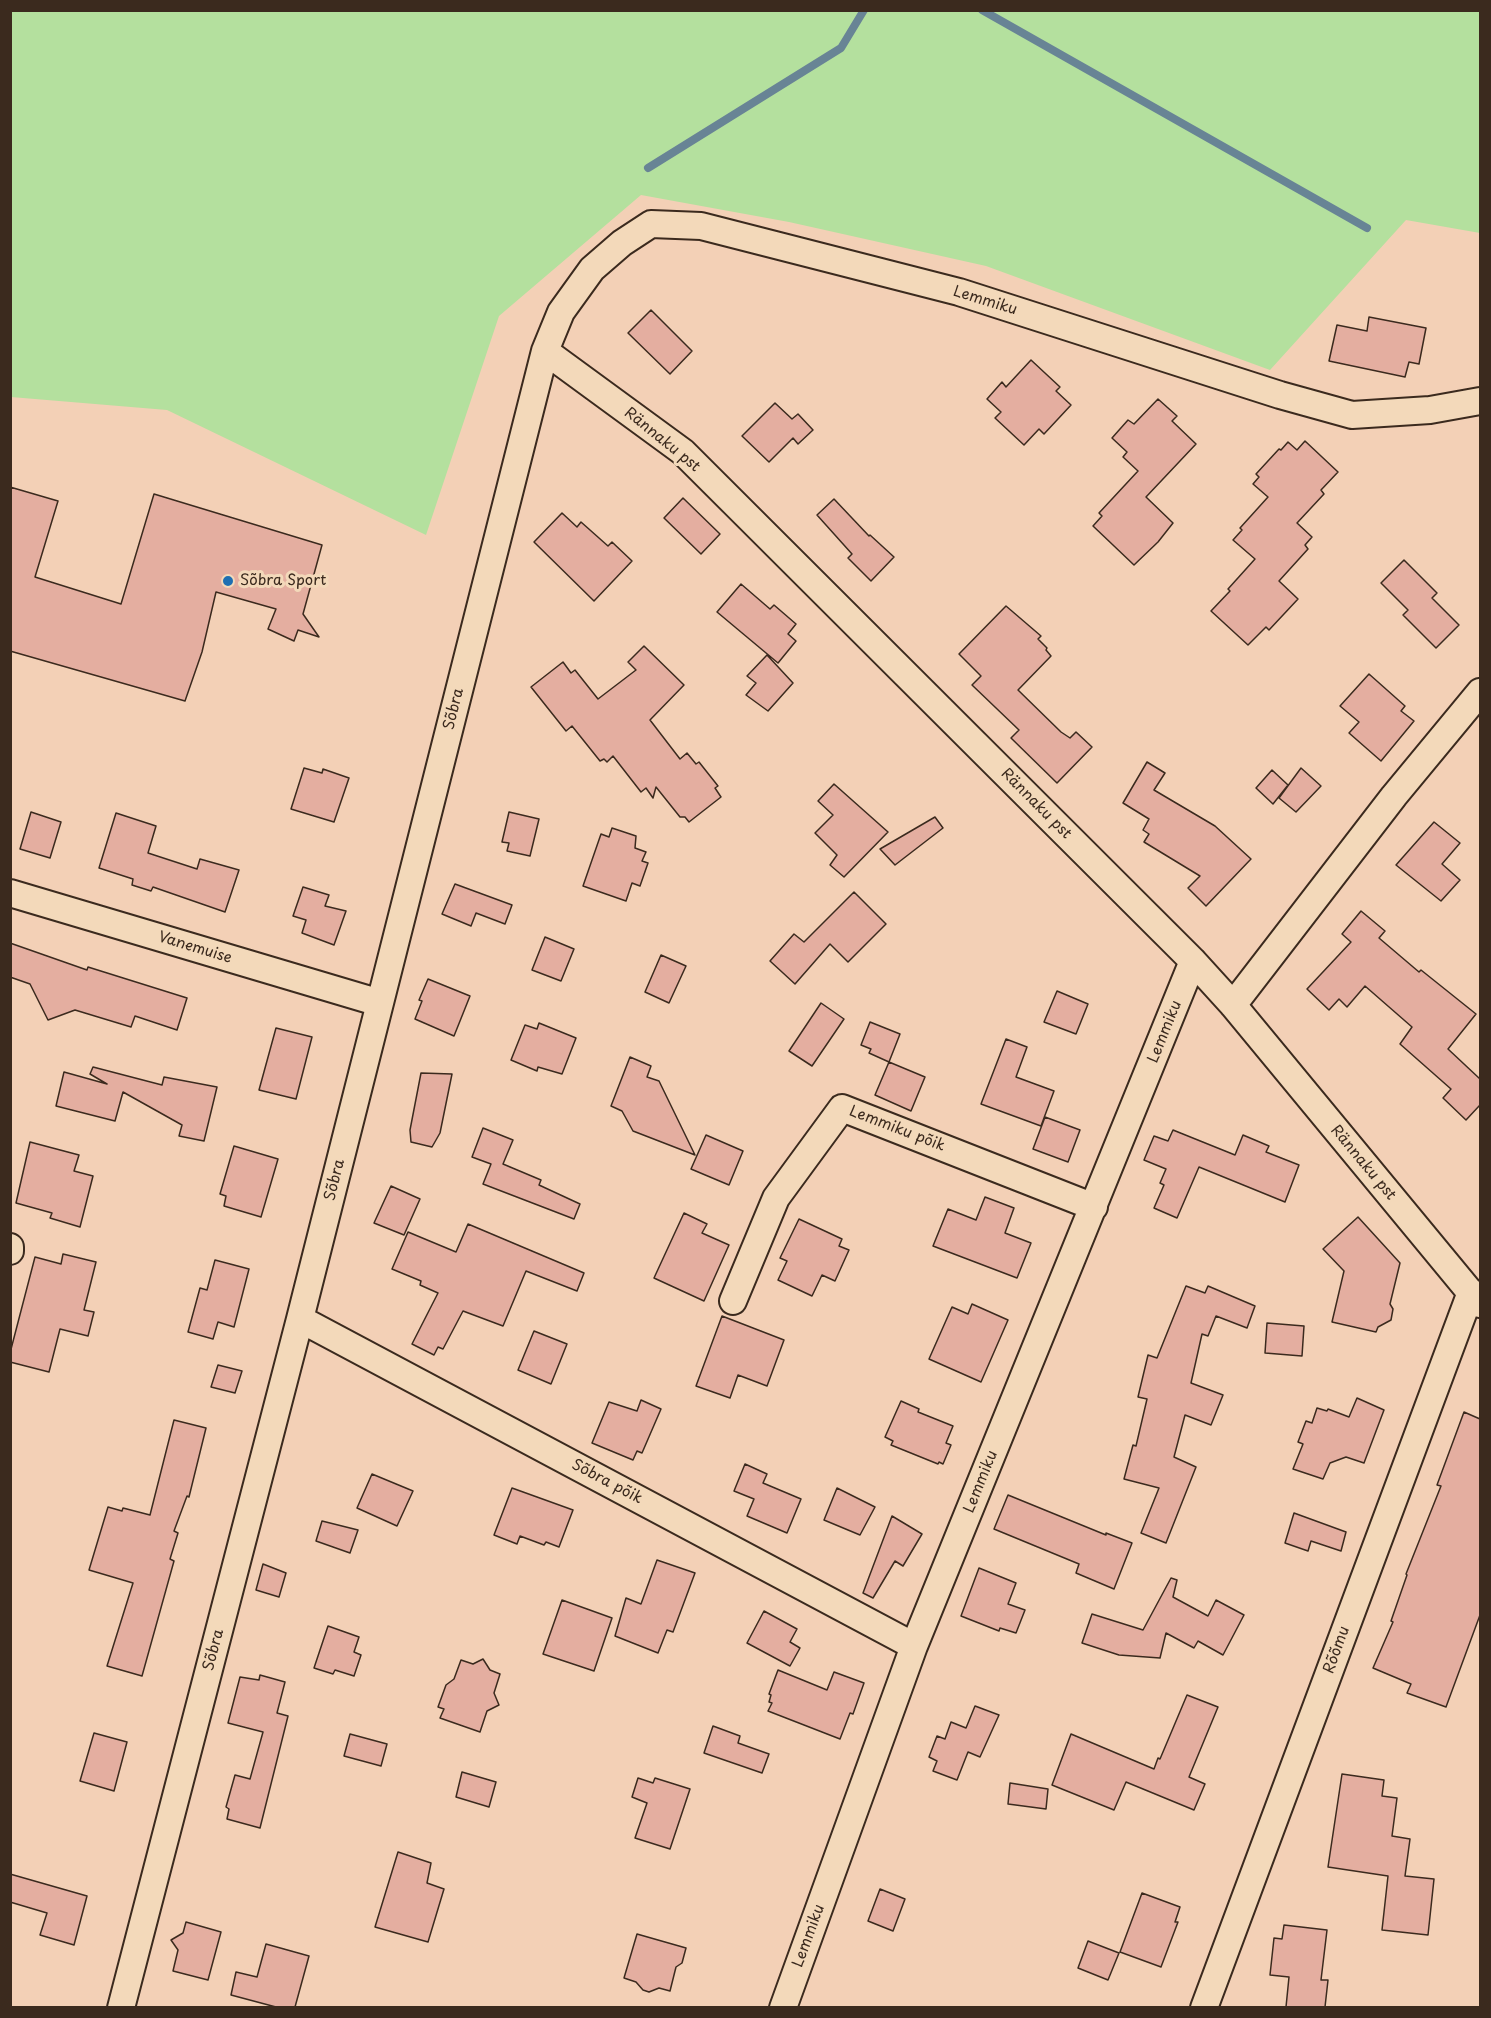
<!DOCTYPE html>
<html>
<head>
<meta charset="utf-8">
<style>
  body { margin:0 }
  #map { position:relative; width:1491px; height:2018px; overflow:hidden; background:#f3d0b6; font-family:"Playpen Sans",sans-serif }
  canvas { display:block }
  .frame { position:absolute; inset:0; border:12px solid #3b2a1e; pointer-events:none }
</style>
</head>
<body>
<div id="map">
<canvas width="1491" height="2018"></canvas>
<div class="frame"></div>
</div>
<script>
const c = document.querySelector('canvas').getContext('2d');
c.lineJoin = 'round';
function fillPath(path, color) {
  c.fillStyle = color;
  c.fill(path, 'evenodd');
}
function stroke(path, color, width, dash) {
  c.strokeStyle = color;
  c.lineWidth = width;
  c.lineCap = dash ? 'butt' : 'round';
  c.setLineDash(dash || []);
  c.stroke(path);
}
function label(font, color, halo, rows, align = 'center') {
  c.font = font + ' "Playpen Sans",sans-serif';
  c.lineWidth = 6;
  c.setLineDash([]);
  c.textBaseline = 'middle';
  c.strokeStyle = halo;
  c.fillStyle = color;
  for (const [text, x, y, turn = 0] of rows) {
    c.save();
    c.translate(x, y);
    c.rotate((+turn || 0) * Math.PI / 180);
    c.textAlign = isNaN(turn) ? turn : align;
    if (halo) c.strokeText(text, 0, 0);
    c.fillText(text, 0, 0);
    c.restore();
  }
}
const green = new Path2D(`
  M10 11H1480V233L1406 220 1270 370 986 266 789 222 641 195 499 316 426 535 167 410 11 397Z`);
const stream = new Path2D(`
  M982 10 1367 228
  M648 168 841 48 864 10`);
const building = new Path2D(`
  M651 310 692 351 670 374 628 333Z
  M1369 317 1426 328 1419 364 1409 362 1405 377 1329 361 1337 325 1367 331Z
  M1031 360 1060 387 1056 391 1071 405 1044 434 1039 429 1024 445 995 418 1001 412 987 399 1002 382 1006 387Z
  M1158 399 1177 416 1172 421 1196 444 1146 497 1173 523 1158 542 1134 565 1093 526 1102 516 1099 513 1138 471 1123 457 1127 452 1112 438 1128 420 1134 424Z
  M775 403 792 419 798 414 813 430 798 444 793 438 769 462 742 436Z
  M1305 441 1338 472 1321 490 1324 494 1297 523 1312 537 1305 545 1308 549 1279 581 1298 599 1269 630 1266 627 1248 645 1211 611 1230 591 1228 589 1255 559 1233 540 1242 530 1240 528 1268 497 1253 484 1259 477 1256 474 1279 449 1281 450 1288 442 1297 450Z
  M10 487 58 501 35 577 121 604 154 494 322 545 303 614 319 637 298 630 294 641 268 629 276 609 216 592 202 652 185 701 10 651Z
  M683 498 720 534 701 554 664 518Z
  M834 499 869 536 870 535 894 557 871 581 848 558 852 554 817 515Z
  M562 513 577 527 581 522 608 546 612 542 632 561 594 601 534 542Z
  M1404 560 1437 593 1432 598 1459 625 1436 648 1403 615 1408 610 1381 583Z
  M741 584 770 609 774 605 796 624 788 634 796 641 778 663 717 612Z
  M1006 606 1041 636 1038 639 1047 648 1046 650 1051 656 1018 690 1061 732 1070 738 1076 732 1092 747 1057 783 1011 738 1019 730 972 685 981 676 959 654Z
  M644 646 684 685 650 720 680 759 687 753 696 764 699 762 718 786 715 788 721 797 689 822 685 817H680L656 787 653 798 646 788 641 792 613 756 607 762 604 759 600 761 572 726 566 731 531 687 563 662 571 673 575 670 598 699 636 670 628 662Z
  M767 655 793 683 768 711 746 695 756 683 747 676Z
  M1369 674 1405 706 1401 711 1414 721 1381 761 1349 733 1359 722 1340 706Z
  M1147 762 1165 773 1154 790 1215 826 1251 859 1206 906 1188 888 1200 876 1144 842 1149 834 1143 830 1149 819 1123 803Z
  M304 768 322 773 323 769 349 778 334 822 291 809Z
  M1301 768 1321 786 1296 812 1279 798Z
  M1272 770 1288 785 1273 804 1256 788Z
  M834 784 888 832 844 877 830 865 837 855 815 833 833 815 818 801Z
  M31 812 61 822 50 858 20 849Z
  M509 812 539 819 530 856 507 851 509 843 502 842Z
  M116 813 156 826 148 853 197 869 200 859 239 870 225 912 153 887 151 891 132 885 133 879 99 868Z
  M935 817 943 828 895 865 880 849Z
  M1434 822 1460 843 1442 864 1460 880 1441 901 1396 865Z
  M612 828 636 836 635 848 646 852 642 861 648 863 640 886 632 883 626 901 583 886 601 834 609 837Z
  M455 884 512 905 505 924 476 913 471 926 442 914Z
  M303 887 329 895 325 906 346 911 334 945 302 933 306 920 293 916Z
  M854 892 886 924 848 962 830 944 795 984 770 961 794 934 804 942Z
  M1361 911 1385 931 1379 938 1419 972 1421 970 1476 1014 1448 1049 1480 1079V1105L1466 1120 1443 1098 1451 1089 1400 1044 1412 1027 1365 986 1347 1007 1339 999 1329 1010 1307 989 1351 942 1342 934Z
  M545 937 574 949 561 981 532 970Z
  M10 943 87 970 88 967 187 998 177 1030 135 1016 131 1027 75 1010 48 1020 30 984 10 977Z
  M661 955 686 966 669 1003 645 992Z
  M428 979 470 996 454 1036 415 1019 422 1001 419 1000Z
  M1057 991 1088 1004 1076 1034 1044 1022Z
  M821 1003 844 1019 812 1066 789 1051Z
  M870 1022 900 1034 889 1062 869 1053 871 1049 861 1045Z
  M539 1023 576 1038 562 1074 538 1067 537 1071 511 1060 525 1025 537 1029Z
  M276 1028 312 1037 296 1099 259 1090Z
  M1006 1039 1027 1047 1016 1077 1054 1091 1041 1126 981 1104Z
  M630 1057 651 1066 647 1077 659 1081 695 1155 633 1131 622 1111 611 1106Z
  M889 1062 925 1077 911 1111 875 1095Z
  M93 1067 162 1085 164 1077 217 1087 204 1141 179 1136 182 1125 123 1092 115 1121 56 1106 64 1072 107 1084 90 1074Z
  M421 1073 452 1074 440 1133 432 1147 411 1142 410 1130Z
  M1045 1117 1080 1130 1068 1162 1033 1149Z
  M483 1128 513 1140 503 1164 541 1180 539 1185 580 1204 574 1219 483 1184 491 1164 472 1157Z
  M1173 1130 1235 1155 1243 1135 1269 1146 1266 1152 1299 1165 1285 1202 1199 1167 1177 1218 1154 1208 1164 1185 1160 1183 1166 1169 1144 1160 1154 1136 1168 1141Z
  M706 1135 743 1151 729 1185 691 1169Z
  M30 1142 79 1155 74 1171 93 1176 80 1227 50 1218 52 1213 16 1203Z
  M234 1146 278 1159 261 1217 224 1206 226 1196 220 1194Z
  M391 1186 420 1199 404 1235 374 1223Z
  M985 1197 1014 1208 1005 1233 1031 1243 1017 1278 933 1246 948 1209 976 1220Z
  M684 1213 707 1224 702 1233 729 1245 704 1301 654 1278Z
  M1358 1217 1400 1263 1390 1304 1393 1309 1391 1320 1378 1327 1376 1332 1332 1322 1344 1271 1323 1249Z
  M799 1219 842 1239 839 1246 849 1250 835 1281 822 1275 812 1296 778 1280 787 1261 780 1258Z
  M468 1224 584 1273 577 1291 526 1271 503 1326 463 1311 443 1349 438 1347 434 1355 412 1344 438 1293 420 1285 421 1281 392 1269 408 1232 456 1252Z
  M63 1254 96 1262 84 1310 94 1312 88 1336 60 1329 49 1372 10 1362V1353L35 1257 61 1264Z
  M215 1260 249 1269 234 1327 218 1322 213 1339 188 1332 200 1288 207 1290Z
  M1186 1286 1205 1293 1208 1286 1255 1306 1247 1328 1216 1316 1208 1336 1202 1334 1191 1383 1223 1395 1211 1425 1185 1415 1174 1457 1196 1467 1166 1543 1141 1533 1159 1488 1124 1479 1133 1445 1136 1446 1147 1399 1138 1397 1148 1355 1157 1358Z
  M972 1304 1008 1320 981 1382 929 1359 952 1307 968 1314Z
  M722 1316 784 1340 767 1386 738 1375 730 1398 696 1386Z
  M1267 1323 1304 1326 1302 1356 1265 1353Z
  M534 1331 567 1344 551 1384 518 1370Z
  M218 1365 242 1371 235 1393 211 1387Z
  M1357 1398 1384 1410 1364 1463 1346 1457 1330 1463 1323 1479 1293 1469 1303 1444 1298 1442 1306 1421 1312 1423 1317 1408 1327 1411 1328 1409 1349 1417Z
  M641 1400 661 1409 642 1453 637 1451 633 1460 592 1443 609 1402 637 1411Z
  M901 1401 919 1409 918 1412 953 1426 946 1443 951 1445 943 1464 939 1462 938 1464 891 1445 893 1441 885 1437Z
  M1464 1412 1480 1419V1615L1446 1707 1407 1693 1411 1684 1373 1668 1393 1622 1391 1621 1407 1575 1406 1574 1441 1486 1437 1485Z
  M174 1420 206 1428 189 1497 187 1496 174 1531 178 1533 170 1559 174 1561 142 1676 107 1666 133 1583 89 1570 108 1507 122 1511 123 1508 150 1515Z
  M745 1464 767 1474 763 1483 801 1499 787 1533 747 1516 754 1499 734 1491Z
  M372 1474 413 1491 397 1526 357 1508Z
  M512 1488 573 1510 559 1547 546 1542 544 1545 520 1536 517 1544 494 1535Z
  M837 1488 875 1507 860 1535 824 1520Z
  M1008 1495 1106 1535V1533L1132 1543 1114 1589 1076 1573 1079 1564 994 1529Z
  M1294 1513 1346 1532 1341 1551 1311 1541 1308 1551 1285 1543Z
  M892 1516 922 1534 903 1566 895 1561 873 1598 863 1593Z
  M322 1521 358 1530 350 1553 316 1541Z
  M657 1560 695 1573 673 1632 667 1630 658 1653 615 1636 626 1598 641 1604Z
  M263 1564 286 1573 279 1597 256 1590Z
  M979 1568 1016 1583 1008 1604 1025 1610 1016 1633 1000 1628 999 1631 961 1616Z
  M1171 1578 1177 1580 1173 1597 1208 1616 1216 1600 1244 1615 1223 1655 1198 1641 1194 1648 1166 1633 1160 1658 1119 1655 1082 1643 1092 1614 1143 1630Z
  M562 1600 612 1618 594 1671 543 1654Z
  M764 1611 797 1629 790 1642 800 1648 790 1666 747 1643Z
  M328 1626 359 1637 354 1652 361 1655 354 1676 335 1670 333 1674 314 1668Z
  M483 1659 490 1670 500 1674 494 1693 499 1705 487 1711 480 1732 440 1718 444 1709 438 1707 446 1685 454 1679 461 1660 473 1664Z
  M778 1670 827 1690 834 1672 864 1683 853 1714 850 1713 840 1739 768 1711 772 1703 769 1702 771 1695 769 1694Z
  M260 1675 285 1682 277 1713 288 1716 260 1828 227 1819 229 1809 226 1807 235 1775 250 1779 263 1732 228 1723 240 1677 259 1680Z
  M1187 1695 1218 1707 1189 1777 1205 1784 1194 1810 1126 1782 1114 1810 1052 1785 1071 1734 1154 1769 1158 1758 1160 1759Z
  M975 1706 999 1715 980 1757 968 1752 957 1780 933 1771 937 1761 929 1757 937 1736 945 1739 951 1722 966 1728Z
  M713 1726 740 1736 738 1743 769 1754 762 1773 704 1753Z
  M94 1733 127 1742 114 1791 80 1781Z
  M350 1734 387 1744 381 1766 344 1756Z
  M462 1772 496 1782 489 1807 456 1797Z
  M1342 1774 1384 1780 1382 1796 1397 1798 1392 1836 1410 1839 1405 1876 1434 1879 1428 1935 1382 1930 1388 1876 1328 1867Z
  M638 1778 653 1783 655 1778 690 1789 670 1849 635 1838 647 1803 632 1797Z
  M1010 1783 1048 1789 1046 1809 1008 1804Z
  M398 1852 431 1863 427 1883 444 1889 428 1942 375 1927Z
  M10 1874 87 1896 74 1945 40 1935 47 1913 10 1902Z
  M880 1889 905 1899 893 1931 868 1921Z
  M1142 1893 1180 1907 1175 1922H1178L1161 1967 1120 1952Z
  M186 1922 221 1932 208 1980 173 1971 178 1950 171 1940 183 1933Z
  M1284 1925 1327 1930 1321 1980H1328L1325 2007H1286L1289 1977 1270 1975 1274 1938 1282 1939Z
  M637 1934 686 1948 682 1963 676 1967 670 1991 659 1988 649 1992 643 1990 636 1982 624 1978Z
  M1088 1941 1119 1953 1108 1980 1078 1968Z
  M266 1944 309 1956 295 2007H276L231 1995 236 1972 257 1977Z`);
const minor = new Path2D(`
  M545 351 683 452 1193 961 1233 1005 1480 1304
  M10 893 380 1003
  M1233 1005 1394 796 1480 692
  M10 1247V1251
  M733 1301 776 1198 842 1108 1094 1207
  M300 1319 914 1646
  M121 2008 300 1319 545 351 561 312 592 269 622 243 651 224 701 226 959 292 1280 395 1352 415 1430 410 1480 401
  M783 2008 914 1646 1193 961
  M1204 2008 1471 1292`);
const markers = [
  [228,581,6,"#1f6fb2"]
];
const streetNames = [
  ["Lemmiku",985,301,17],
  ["Rännaku pst",662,440,39],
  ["Sõbra",454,709,-76],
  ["Rännaku pst",1036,804,45],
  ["Vanemuise",195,948,17],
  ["Lemmiku",1165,1032,-68],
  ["Lemmiku põik",897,1129,21],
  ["Rännaku pst",1363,1163,50],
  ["Sõbra",335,1180,-76],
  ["Sõbra põik",607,1482,28],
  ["Lemmiku",981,1482,-68],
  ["Sõbra",214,1650,-75],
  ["Rõõmu",1337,1650,-70],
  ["Lemmiku",809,1936,-70]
];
const poiNames = [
  ["Sõbra Sport",240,581]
];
fillPath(green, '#b4e09e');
stroke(stream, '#688495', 8);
fillPath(building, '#e4aea0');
stroke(building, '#3b2a1e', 1.5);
stroke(minor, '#3b2a1e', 30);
stroke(minor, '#f3d9ba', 26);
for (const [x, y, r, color] of markers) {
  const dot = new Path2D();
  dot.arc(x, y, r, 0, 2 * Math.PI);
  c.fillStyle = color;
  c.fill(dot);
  stroke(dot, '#f3d9ba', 2);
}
label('15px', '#3b2a1e', '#f3d9ba', streetNames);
label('15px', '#3b2a1e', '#f3d9ba', poiNames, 'left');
</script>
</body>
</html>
